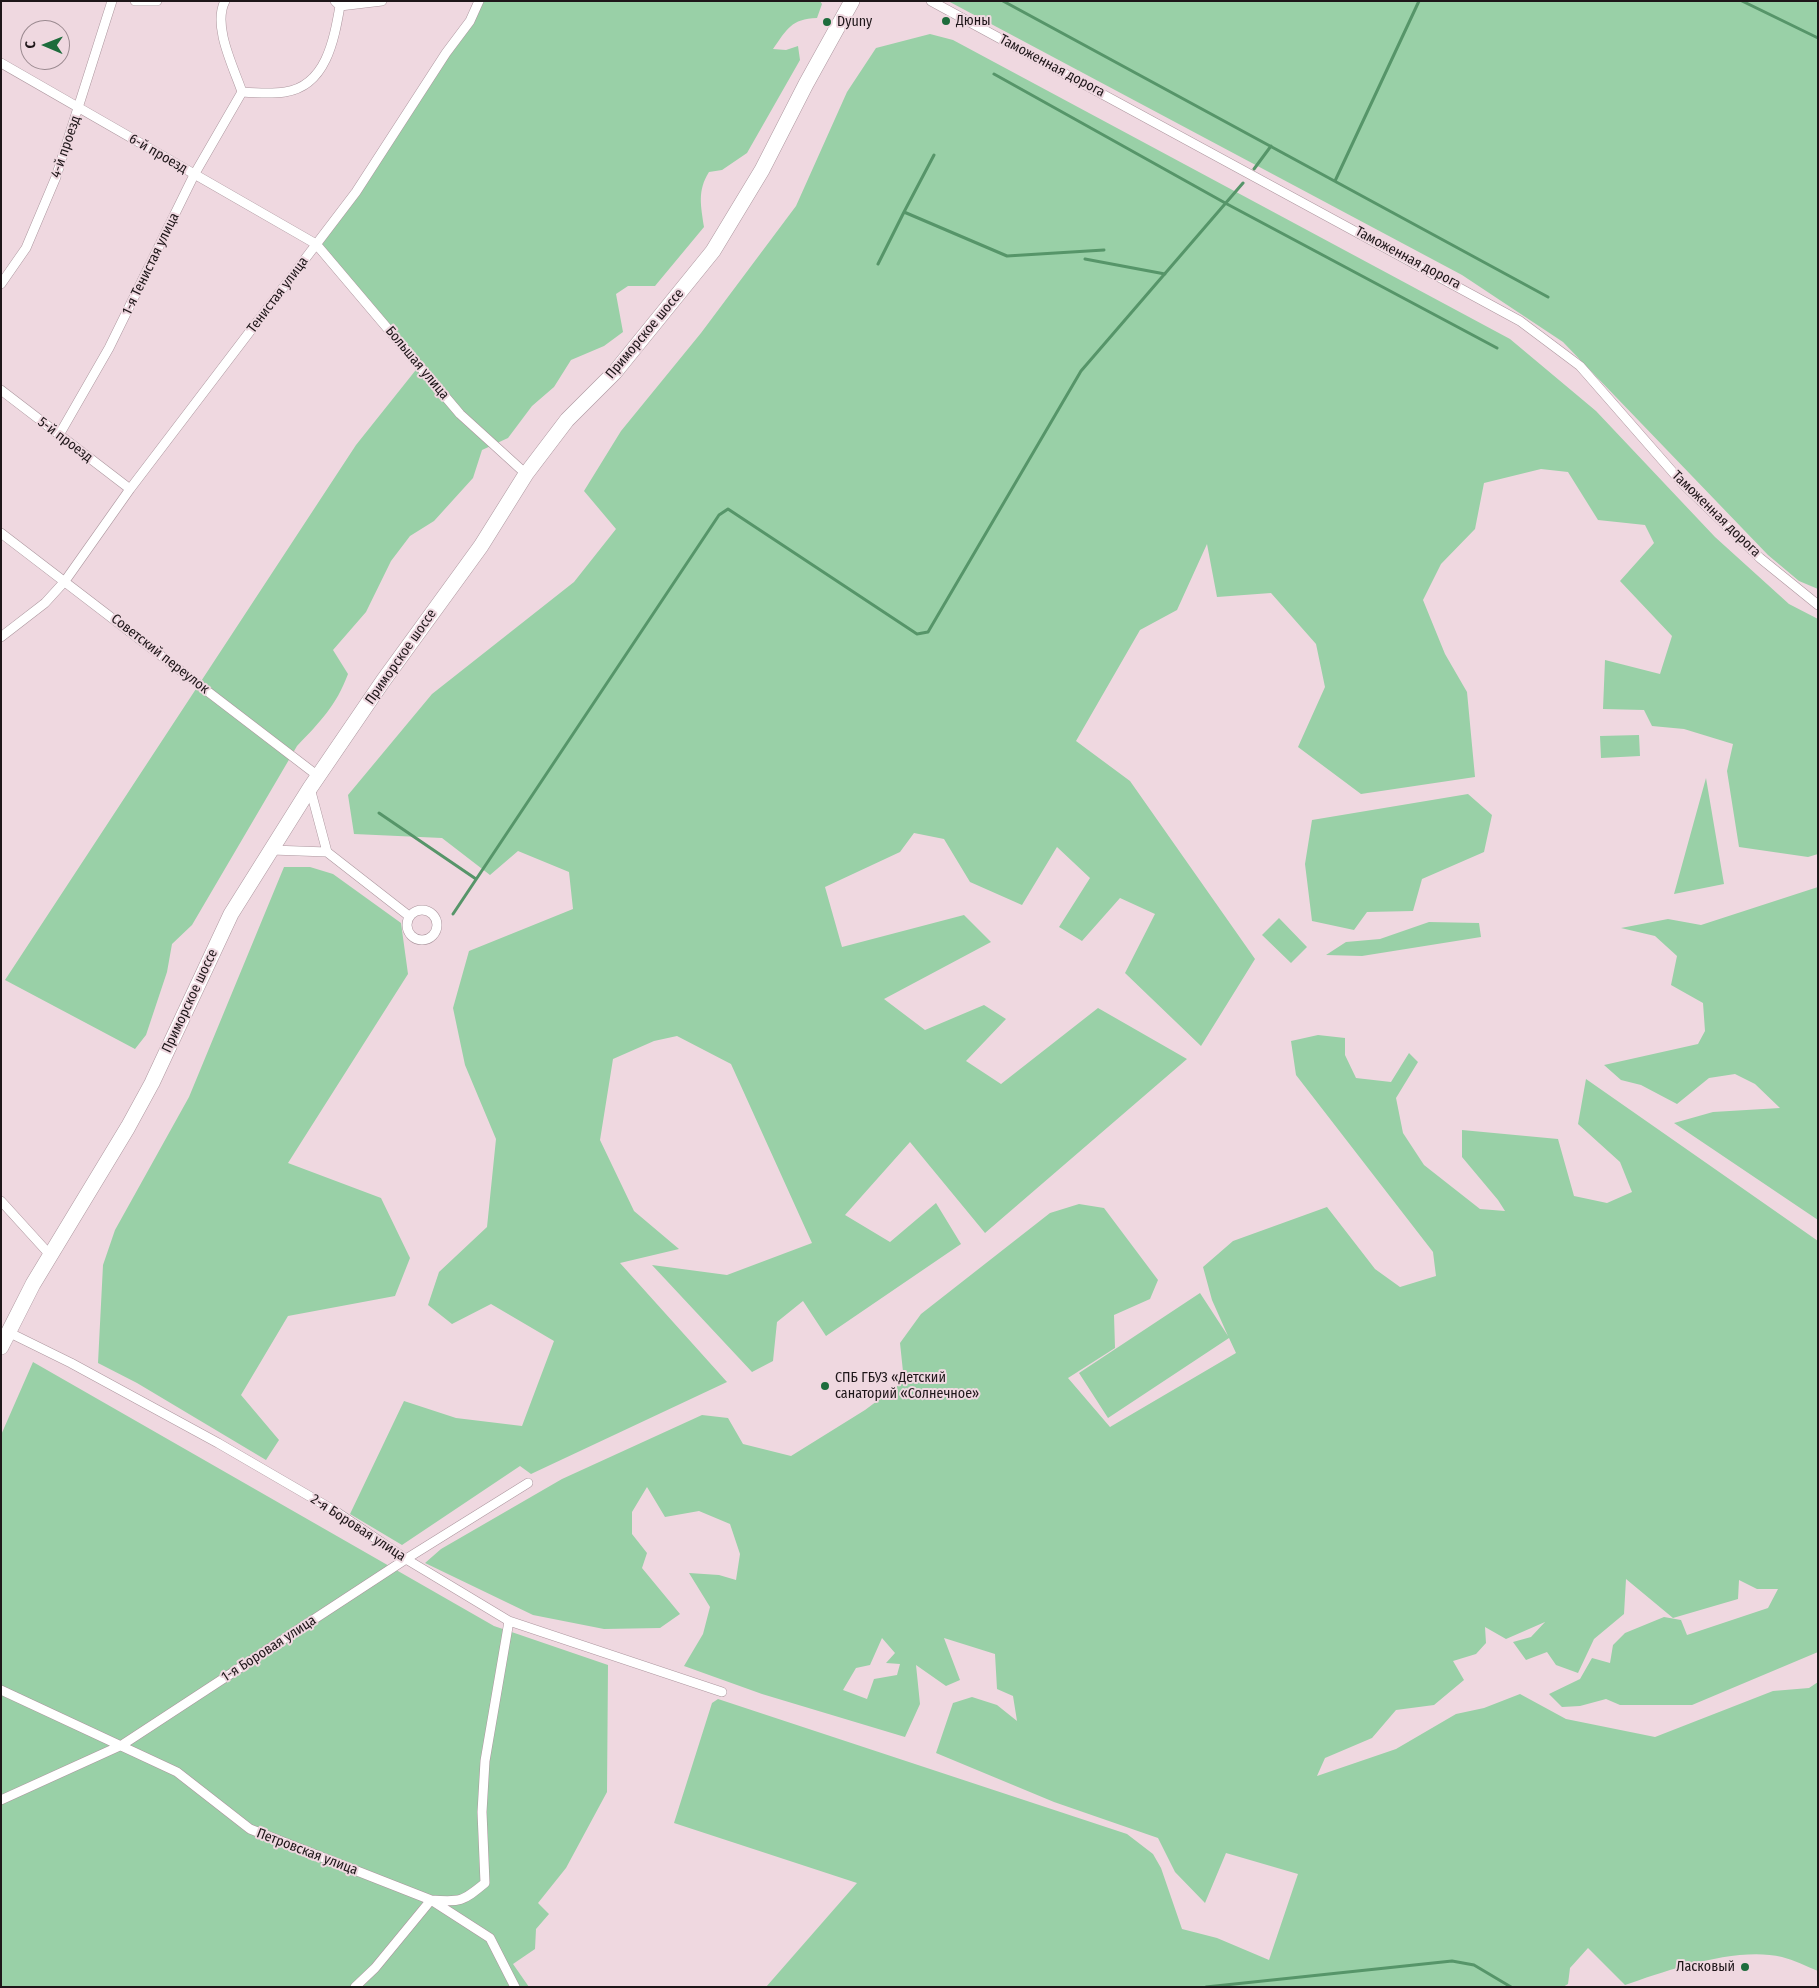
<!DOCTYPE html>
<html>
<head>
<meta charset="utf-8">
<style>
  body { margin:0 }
  #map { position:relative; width:1819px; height:1988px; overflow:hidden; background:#efd8e0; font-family:"Fira Sans Condensed",sans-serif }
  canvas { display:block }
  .frame { position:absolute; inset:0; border:2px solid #1e1619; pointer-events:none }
  .north { position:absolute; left:20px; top:20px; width:50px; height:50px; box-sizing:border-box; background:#efd8e0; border:1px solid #9b8a90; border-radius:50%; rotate:271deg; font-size:14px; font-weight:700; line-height:20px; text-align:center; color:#1e1619 }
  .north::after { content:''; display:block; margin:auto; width:18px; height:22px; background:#1d6c3c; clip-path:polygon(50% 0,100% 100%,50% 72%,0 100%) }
</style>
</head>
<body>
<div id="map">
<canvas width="1819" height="1988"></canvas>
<div class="frame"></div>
<div class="north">С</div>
</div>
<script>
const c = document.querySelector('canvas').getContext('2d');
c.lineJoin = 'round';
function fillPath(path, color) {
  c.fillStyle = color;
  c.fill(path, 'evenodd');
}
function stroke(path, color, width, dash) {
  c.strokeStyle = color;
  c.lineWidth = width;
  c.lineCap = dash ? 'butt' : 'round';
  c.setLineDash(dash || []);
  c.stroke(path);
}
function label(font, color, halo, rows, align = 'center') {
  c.font = font + ' "Fira Sans Condensed",sans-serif';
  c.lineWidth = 4;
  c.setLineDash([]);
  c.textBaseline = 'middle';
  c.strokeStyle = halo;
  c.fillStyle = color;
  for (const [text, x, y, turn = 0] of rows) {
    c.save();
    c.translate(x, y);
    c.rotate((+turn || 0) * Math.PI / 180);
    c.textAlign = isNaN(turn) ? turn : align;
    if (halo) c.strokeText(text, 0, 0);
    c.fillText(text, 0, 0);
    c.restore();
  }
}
const green = new Path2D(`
  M481 1H820L822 4 817 18C791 19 787 29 773 49L786 50 798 46 800 60 747 153 722 170 709 172C697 191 701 206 704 227L655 286H628L616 294 623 332 604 346 571 360 554 387 532 406 508 438 482 450 473 478 434 521 410 536 391 561 366 612 333 650 348 674C336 706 320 722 297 746L192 925 172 944 167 972 146 1035 135 1049 5 980 356 445 419 366 322 250V237Z
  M948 1H1818V589L1799 581 1768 555 1563 342 1462 275Z
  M930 34 953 40 1510 339 1596 411 1715 537 1789 604 1818 619V854L1808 857 1739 847 1727 771 1733 744 1684 729 1652 726 1644 710 1603 709 1605 660 1660 674 1672 636 1620 581 1654 543 1645 525 1598 520 1568 472 1541 469 1484 483 1475 529 1441 564 1423 600 1445 654 1467 692 1475 777 1361 794 1298 747 1325 687 1316 644 1271 593 1217 597 1207 544 1177 610 1140 630 1076 741 1130 781 1255 959 1201 1046 1125 973 1155 914 1120 898 1082 941 1059 927 1090 878 1057 847 1022 905 970 882 944 839 914 833 900 852 825 887 842 947 964 915 991 942 884 999 925 1030 984 1005 1006 1019 966 1061 1001 1084 1098 1008 1187 1059 985 1233 910 1142 845 1215 890 1242 936 1203 961 1244 826 1336 803 1301 777 1322 773 1361 752 1372 652 1265 727 1275 812 1243 731 1064 677 1036 654 1041 613 1059 600 1140 634 1211 679 1249 620 1263 727 1382 531 1474 520 1466 402 1545 350 1514 404 1401 456 1418 522 1426 554 1341 491 1304 452 1324 428 1305 439 1272 487 1227 496 1139 465 1065 453 1008 469 951 573 909 569 872 518 851 490 875 442 838 354 834 348 795 432 694 574 582 616 529 584 491 621 431 701 333 796 206 847 92 876 48Z
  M1639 735 1640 756 1601 758 1600 736Z
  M1706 778 1724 884 1674 894Z
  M1468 794 1492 815 1484 852 1422 879 1413 911 1367 912 1354 930 1312 921 1305 864 1312 820Z
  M284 867H310L333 874 401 923 408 974 288 1163 381 1198 410 1258 395 1296 288 1316 241 1395 279 1440 266 1460 137 1383 98 1363 103 1265 115 1230 189 1097Z
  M1818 887V1220L1674 1123 1713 1112 1780 1108 1755 1084 1735 1074 1709 1078 1677 1104 1641 1085 1621 1080 1604 1065 1698 1044 1705 1031 1703 1003 1671 985 1677 956 1655 936 1621 928 1668 919 1701 925Z
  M1279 918 1307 947 1291 963 1262 935Z
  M1429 922 1479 923 1481 937 1362 956 1326 955 1346 942 1380 939Z
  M1318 1035 1345 1038V1055L1356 1078 1391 1082 1409 1053 1418 1062 1396 1098 1403 1133 1424 1165 1480 1209 1505 1211 1498 1200 1462 1157V1130L1558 1139 1574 1196 1607 1203 1632 1192 1620 1162 1578 1124 1586 1079 1818 1241V1652L1692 1705H1620L1606 1699 1580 1706 1562 1707 1549 1694 1580 1679 1592 1658 1610 1663 1613 1645 1625 1633 1664 1617 1681 1620 1687 1635 1768 1608 1778 1589H1757L1739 1580 1738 1599 1673 1618 1626 1579 1624 1614 1594 1639 1578 1673 1556 1665 1547 1652 1526 1660 1513 1642 1531 1637 1545 1622 1506 1639 1485 1627 1486 1643 1476 1654 1453 1661 1464 1680 1434 1705 1396 1710 1372 1738 1325 1758 1317 1776 1396 1749 1456 1714 1484 1708 1520 1694 1566 1719 1655 1737 1773 1691 1809 1688 1818 1682V1971C1806 1966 1794 1960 1782 1957 1737 1946 1668 1970 1625 1985L1588 1948 1570 1968 1568 1984 1563 1987H766L857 1883 674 1823 712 1703 718 1699 1127 1834 1153 1854 1161 1868 1182 1929 1217 1938 1269 1960 1298 1874 1226 1853 1205 1903 1175 1872 1158 1838 1054 1802 936 1753 953 1703 972 1697 997 1705 1017 1721 1013 1696 997 1689 995 1654 944 1638 960 1680 946 1686 916 1665 920 1704 905 1737 762 1694 684 1666 703 1634 710 1607 689 1573 719 1575 736 1580 740 1554 730 1524 699 1511 665 1517 647 1487 632 1512V1534L647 1553 642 1568 680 1614 660 1628 604 1629 533 1615 425 1563 441 1549 562 1479 702 1415 728 1418 743 1444 791 1456 865 1410 904 1381 900 1343 921 1314 1050 1213 1079 1204 1104 1208 1158 1280 1150 1299 1114 1315 1115 1348 1068 1378 1110 1427 1236 1353 1229 1338 1108 1418 1079 1373 1200 1293 1228 1336 1212 1300 1203 1267 1233 1241 1327 1207 1375 1269 1400 1287 1436 1276 1433 1252 1296 1075 1291 1041ZM882 1638 895 1653 886 1663 900 1664 897 1675 874 1679 867 1699 843 1690 856 1668 870 1665Z
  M33 1362 494 1626 608 1665 607 1792 566 1868 538 1903 549 1914 536 1929 535 1949 513 1964 529 1987H1V1435Z`);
const stream = new Path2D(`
  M1003 1 1548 297
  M1742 1 1818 38
  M994 74 1227 204 1497 348
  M1254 169 1271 146
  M1335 181 1419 1
  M904 212 934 155
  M1085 259 1165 274
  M878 264 904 212 1007 256 1104 250
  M379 813 476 879
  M453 914 719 515 728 509 917 634 928 632 1081 371 1243 183
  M1206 1987 1452 1961 1474 1965 1511 1987`);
const street = new Path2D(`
  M135 1H157
  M225 1C212 26 234 68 242 92 256 93 271 94 285 92 326 86 334 40 340 6L335 1
  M931 1 1520 321 1580 366 1684 485 1760 558 1818 605
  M340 6 382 1
  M1 63 316 244 460 414 526 474
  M1 284 26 248 56 177 112 1
  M1 390 130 489
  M59 435 109 348 194 175 242 92
  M1 533 318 776
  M1 637 45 603 65 581 130 489 356 192 446 53 470 21 479 1
  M310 788 327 852
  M272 850 327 852 409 916
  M407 925a15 15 0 1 1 30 0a15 15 0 1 1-30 0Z
  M1 1201 51 1256
  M8 1332 71 1363 218 1443 335 1511 406 1559 509 1621 722 1692
  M1 1690 177 1772 250 1829 431 1900 490 1938 515 1987
  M1 1800 122 1745 406 1559 528 1483
  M355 1987 375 1968 431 1900C461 1902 462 1902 485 1883L482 1812 485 1761 509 1621`);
const primary = new Path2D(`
  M1 1347 33 1284 128 1127 152 1083 231 914 310 788 383 681 481 546 526 474 567 420 615 372 713 251 762 170 806 84 852 1`);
const markers = [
  [946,21,5,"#1d6c3c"],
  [827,22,5,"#1d6c3c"],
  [825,1386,5,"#1d6c3c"],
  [1745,1967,5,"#1d6c3c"]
];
const poiNames = [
  ["Дюны",956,21],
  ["Dyuny",837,22],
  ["СПБ ГБУЗ «Детский",835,1378],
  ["санаторий «Солнечное»",835,1394],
  ["Ласковый",1735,1967,"right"]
];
const streetNames = [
  ["Таможенная дорога",1052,66,28],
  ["4-й проезд",66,147,-71],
  ["6-й проезд",158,154,30],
  ["Таможенная дорога",1408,258,28],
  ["1-я Тенистая улица",151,264,-64],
  ["Тенистая улица",278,295,-53],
  ["Приморское шоссе",645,334,-50],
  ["Большая улица",417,363,50],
  ["5-й проезд",65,440,37],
  ["Таможенная дорога",1716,514,44],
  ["Советский переулок",160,654,38],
  ["Приморское шоссе",401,657,-55],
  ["Приморское шоссе",190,1001,-65],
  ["2-я Боровая улица",358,1528,33],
  ["1-я Боровая улица",269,1649,-33],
  ["Петровская улица",307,1852,21]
];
fillPath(green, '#99d0a7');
stroke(stream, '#569569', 3);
stroke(street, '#ac969e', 10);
stroke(primary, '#ac969e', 16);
stroke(street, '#fff', 9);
stroke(primary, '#fff', 15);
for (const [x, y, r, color] of markers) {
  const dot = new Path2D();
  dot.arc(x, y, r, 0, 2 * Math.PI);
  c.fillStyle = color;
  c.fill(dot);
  stroke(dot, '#efd8e0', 2);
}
label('14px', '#1e1619', '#efd8e0', poiNames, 'left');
label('14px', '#1e1619', '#efd8e0', streetNames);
</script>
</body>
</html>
